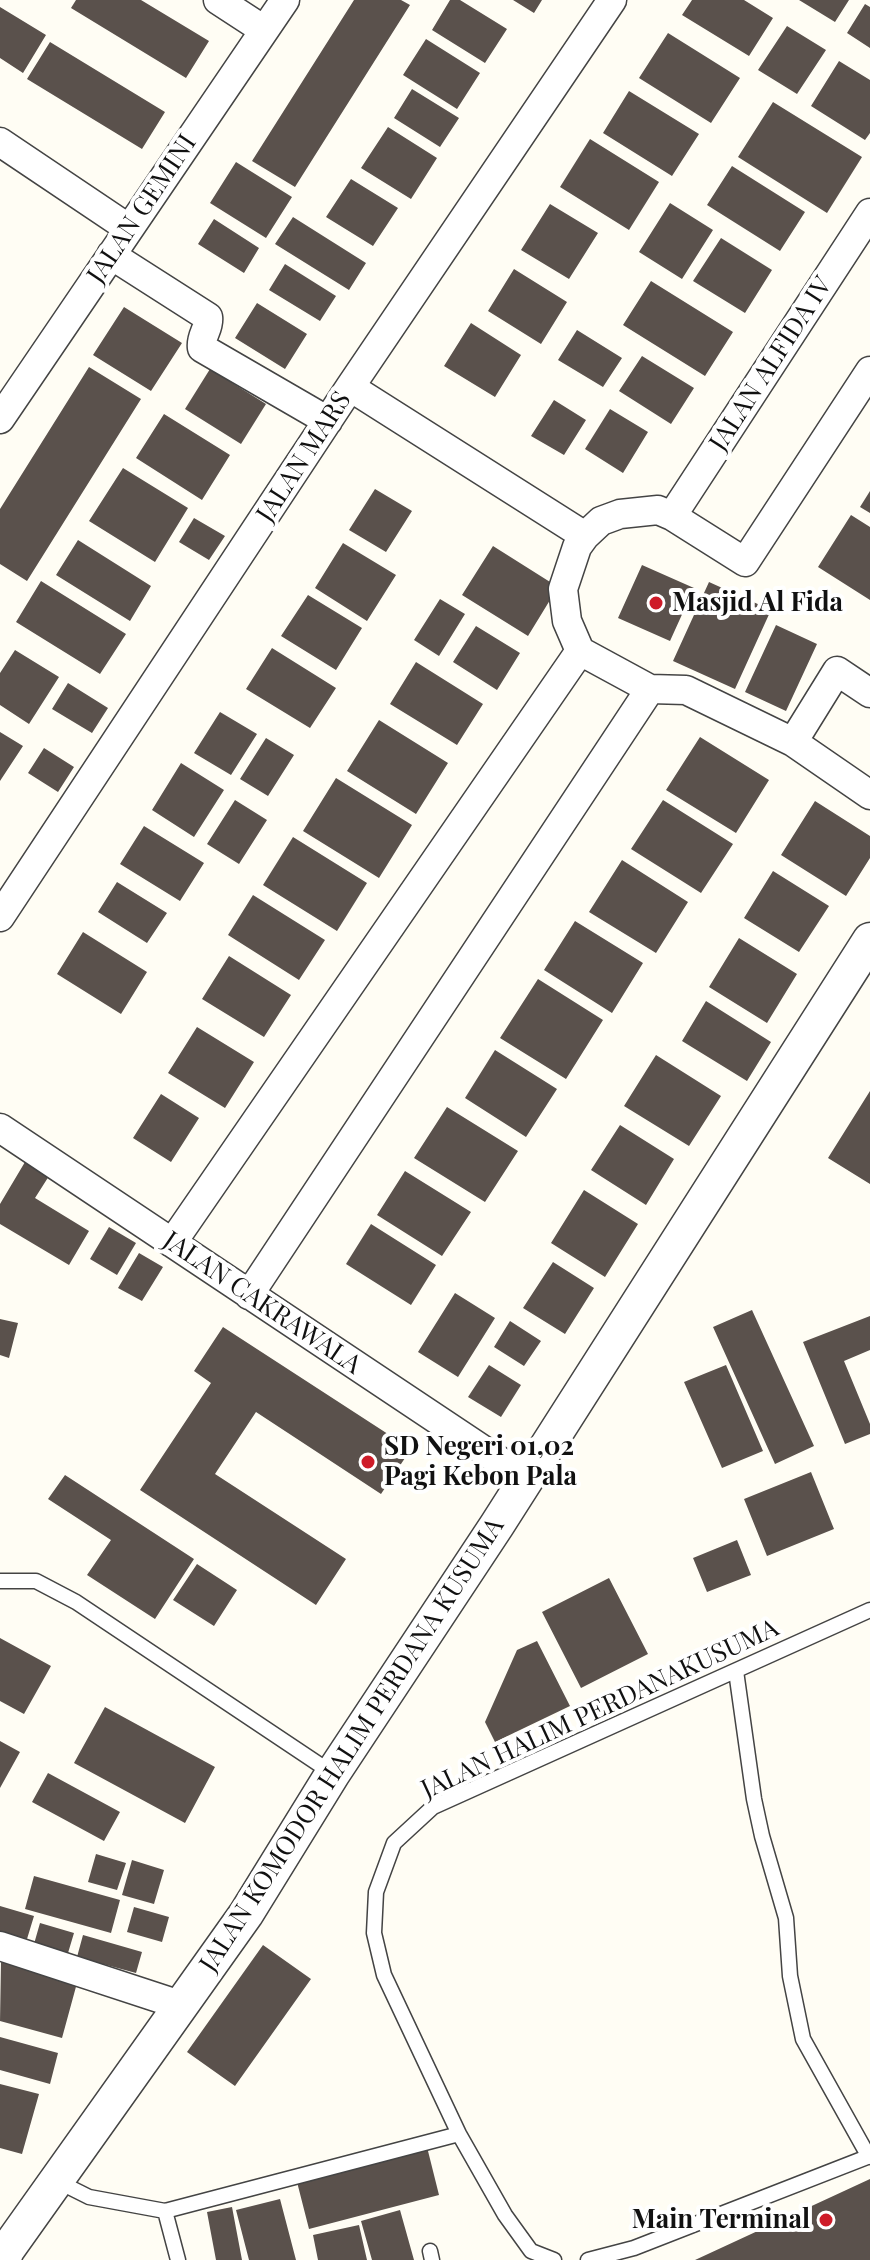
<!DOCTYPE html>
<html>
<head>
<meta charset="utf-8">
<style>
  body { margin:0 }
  canvas { display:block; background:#fffdf4 }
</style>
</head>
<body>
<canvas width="870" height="2260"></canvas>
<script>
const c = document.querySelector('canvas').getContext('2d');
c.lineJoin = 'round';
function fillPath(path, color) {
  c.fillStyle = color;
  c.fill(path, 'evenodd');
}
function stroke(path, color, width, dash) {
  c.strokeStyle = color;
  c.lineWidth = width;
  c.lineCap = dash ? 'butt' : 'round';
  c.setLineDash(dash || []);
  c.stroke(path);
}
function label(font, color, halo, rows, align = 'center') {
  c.font = font + ' "Playfair Display",serif';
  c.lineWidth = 8;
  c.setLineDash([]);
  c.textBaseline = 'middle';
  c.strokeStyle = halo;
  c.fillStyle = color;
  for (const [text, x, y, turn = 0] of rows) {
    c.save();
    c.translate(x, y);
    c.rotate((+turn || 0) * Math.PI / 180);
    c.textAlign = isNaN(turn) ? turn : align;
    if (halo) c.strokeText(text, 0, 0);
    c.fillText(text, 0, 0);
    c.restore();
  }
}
const building = new Path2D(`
  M76 0H141L209 41 186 78 71 8Z
  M354 0H401L410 5 295 187 252 161Z
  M450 0H460L507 29 485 63 432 30Z
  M513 0H542L534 13Z
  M692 0H744L773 18 749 56 682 15Z
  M799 0H849L835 22Z
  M865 4 870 7V48L847 33Z
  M0 7 46 35 23 73 0 58Z
  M787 26 826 50 797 94 758 70Z
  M668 33 740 78 711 123 639 78Z
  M426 39 480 73 457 109 403 75Z
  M50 42 165 112 142 149 27 79Z
  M839 61 870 80V133L865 140 811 106Z
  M412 89 459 118 440 147 394 118Z
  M629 91 699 134 672 176 603 133Z
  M773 102 862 157 827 213 738 157Z
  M388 127 437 158 411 199 361 168Z
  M590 139 659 182 629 230 560 187Z
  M236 162 292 197 266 238 210 203Z
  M732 166 805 212 780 251 707 205Z
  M351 179 398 208 373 246 326 217Z
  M670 203 713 230 682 279 639 252Z
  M550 204 598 233 569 279 521 250Z
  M293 217 366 263 349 290 275 244Z
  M214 219 259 248 244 273 198 244Z
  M721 238 772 270 745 313 693 281Z
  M285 264 336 296 320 321 269 290Z
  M514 269 567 302 541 344 488 311Z
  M651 281 733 332 705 376 623 325Z
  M257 303 307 334 285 369 235 338Z
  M124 307 182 343 151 391 93 355Z
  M471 323 521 355 495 397 444 366Z
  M577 330 622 358 603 387 558 360Z
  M642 356 694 388 671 424 619 391Z
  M89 367 141 399 27 581 0 564V509Z
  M210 369 266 404 241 444 185 409Z
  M554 400 586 420 564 455 531 436Z
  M610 409 648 432 623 473 585 449Z
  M164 414 230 455 202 500 136 458Z
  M123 468 188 508 155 562 89 521Z
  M375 489 412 511 386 552 349 530Z
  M870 491V513L860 507Z
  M851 515 870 527V600L818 567Z
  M194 518 225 536 209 560 179 542Z
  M78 540 151 586 130 621 56 575Z
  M343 543 396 575 367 621 315 588Z
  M493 546 558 587 528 636 462 595Z
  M642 565 694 588 670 641 618 618Z
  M41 581 126 634 100 674 16 622Z
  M709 582 771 610 735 689 673 661Z
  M308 595 362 628 336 670 281 636Z
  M440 599 465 614 439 656 414 640Z
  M776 625 817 644 786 711 745 692Z
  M476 626 520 653 497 690 453 662Z
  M272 648 336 688 310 728 246 689Z
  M15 650 59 677 29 724 0 705V673Z
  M416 662 483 704 457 745 390 704Z
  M68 683 108 708 92 733 52 709Z
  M220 712 257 734 231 775 194 753Z
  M379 720 448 763 416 814 347 771Z
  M0 732 23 746 0 781Z
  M700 737 769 780 736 833 666 790Z
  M266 738 294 755 268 796 240 779Z
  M44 748 74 767 58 792 28 773Z
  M181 763 224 790 194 837 152 810Z
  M336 778 412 825 379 878 303 831Z
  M235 800 267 820 239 864 207 844Z
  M663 800 733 844 701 893 631 849Z
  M815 801 870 836V858L846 896 781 855Z
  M144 826 204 863 180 901 120 864Z
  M293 837 367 883 337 931 263 885Z
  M622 860 688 902 656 953 589 912Z
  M773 871 829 906 799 952 744 918Z
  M117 882 167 913 147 943 98 912Z
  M253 895 325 940 299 980 228 935Z
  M575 921 643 963 612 1013 544 970Z
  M83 932 147 972 121 1014 57 974Z
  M739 938 797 974 767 1023 709 987Z
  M229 956 291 995 264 1037 202 999Z
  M538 979 603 1020 566 1079 500 1038Z
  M706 1001 771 1042 747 1081 682 1041Z
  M197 1027 254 1062 225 1108 168 1073Z
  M495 1050 557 1089 526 1137 465 1098Z
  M656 1055 721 1096 689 1146 624 1106Z
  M870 1091V1184L828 1158Z
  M161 1094 199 1118 171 1162 133 1138Z
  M447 1107 518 1151 485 1202 414 1158Z
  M620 1125 674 1159 646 1205 591 1170Z
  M25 1162 49 1176 35 1198 89 1231 69 1265 0 1224V1204Z
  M405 1171 471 1212 442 1256 377 1215Z
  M584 1190 638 1224 605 1277 551 1243Z
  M371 1224 436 1265 411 1305 346 1264Z
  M109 1227 136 1243 117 1275 90 1259Z
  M139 1253 163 1267 142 1301 118 1288Z
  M553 1262 594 1288 565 1334 523 1308Z
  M455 1293 495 1318 458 1377 418 1352Z
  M752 1310 814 1446 775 1464 713 1327Z
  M870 1316V1350L844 1361 870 1424V1434L845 1444 803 1342Z
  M0 1319 18 1323 9 1358 0 1355Z
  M510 1321 541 1341 524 1366 494 1347Z
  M223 1327 411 1449 381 1494 256 1412 215 1474 346 1559 316 1605 140 1490 211 1383 194 1371Z
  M489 1365 521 1385 501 1417 468 1397Z
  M726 1365 763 1451 722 1468 684 1382Z
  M811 1472 834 1529 767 1556 744 1499Z
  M65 1475 194 1559 155 1619 87 1575 111 1540 48 1499Z
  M737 1540 751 1575 707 1592 693 1558Z
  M197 1564 237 1590 214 1626 173 1600Z
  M609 1578 648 1654 581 1688 542 1612Z
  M0 1638 51 1666 24 1714 0 1701Z
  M537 1641 570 1706 495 1742 485 1722 517 1650Z
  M105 1707 215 1767 185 1823 74 1763Z
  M0 1741 20 1752 0 1788Z
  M48 1773 120 1812 104 1841 32 1802Z
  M96 1854 126 1863 117 1890 88 1882Z
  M132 1860 164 1870 154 1904 122 1895Z
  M34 1876 120 1900 111 1933 25 1909Z
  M0 1906 34 1916 27 1939 0 1931Z
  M134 1907 169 1917 162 1942 127 1932Z
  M40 1923 74 1933 68 1953 34 1944Z
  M83 1935 142 1952 136 1973 77 1957Z
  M263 1945 311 1979 235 2086 187 2052Z
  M1 1962 77 1983 62 2038 0 2021Z
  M0 2037 58 2053 50 2084 0 2070Z
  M0 2084 39 2094 22 2154 0 2148Z
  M427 2147 439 2195 309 2229 297 2182Z
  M870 2179V2260H695Z
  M280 2199 296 2260H249L236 2210Z
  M232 2207 242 2260H216L207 2212Z
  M400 2210 414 2260H372L361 2221Z
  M359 2225 367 2260H318L313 2235Z`);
const service = new Path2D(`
  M0 1581H36L76 1602 332 1773
  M736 1671 754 1799 762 1836 786 1918 790 1976 803 2039 869 2157
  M55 2180 89 2197 165 2211
  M430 2251 432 2260
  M178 2260 165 2211 459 2134
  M554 2260 531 2251 505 2215 459 2134 384 1975 374 1933 376 1892 394 1843 433 1807 870 1610
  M588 2260 634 2248 870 2156`);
const minor = new Path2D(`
  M218 0 264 30
  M0 142 128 228
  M111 255 208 317C210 328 200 336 202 348L328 421
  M870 371 745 562 672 516 658 510 620 514 601 521 585 536 577 547 563 589 567 621 580 651 650 689 686 690 793 742 870 795
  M350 387 585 536
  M0 419 285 0
  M672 516 870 213
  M793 742 837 671 870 693
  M0 917 350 387 612 0
  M0 1128 525 1478
  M172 1243 580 651
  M249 1295 650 689
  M0 1946 180 2005`);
const tertiary = new Path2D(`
  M3 2260 7 2250 246 1914 333 1773 497 1525 870 940`);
const markers = [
  [656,603,8,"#ce1b28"],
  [368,1462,8,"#ce1b28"],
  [826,2220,8,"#ce1b28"]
];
const streetNames = [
  ["JALAN GEMINI",142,209,-56],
  ["JALAN ALFIDA IV",771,364,-57],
  ["JALAN MARS",304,457,-57],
  ["JALAN CAKRAWALA",262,1303,34],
  ["JALAN HALIM PERDANAKUSUMA",600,1709,-25],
  ["JALAN KOMODOR HALIM PERDANA KUSUMA",352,1745,-57]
];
const poiNames = [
  ["Masjid Al Fida",672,603],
  ["SD Negeri 01,02",384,1447],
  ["Pagi Kebon Pala",384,1477],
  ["Main Terminal",810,2220,"right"]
];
fillPath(building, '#5a514c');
stroke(service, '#444', 17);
stroke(minor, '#444', 31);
stroke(tertiary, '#444', 37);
stroke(service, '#fff', 14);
stroke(minor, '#fff', 28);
stroke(tertiary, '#fff', 34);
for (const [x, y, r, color] of markers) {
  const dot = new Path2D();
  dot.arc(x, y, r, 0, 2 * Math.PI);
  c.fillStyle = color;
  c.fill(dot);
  stroke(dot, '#fff', 3);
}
label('26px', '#111', '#fff', streetNames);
label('bold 26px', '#111', '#fff', poiNames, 'left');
</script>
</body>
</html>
